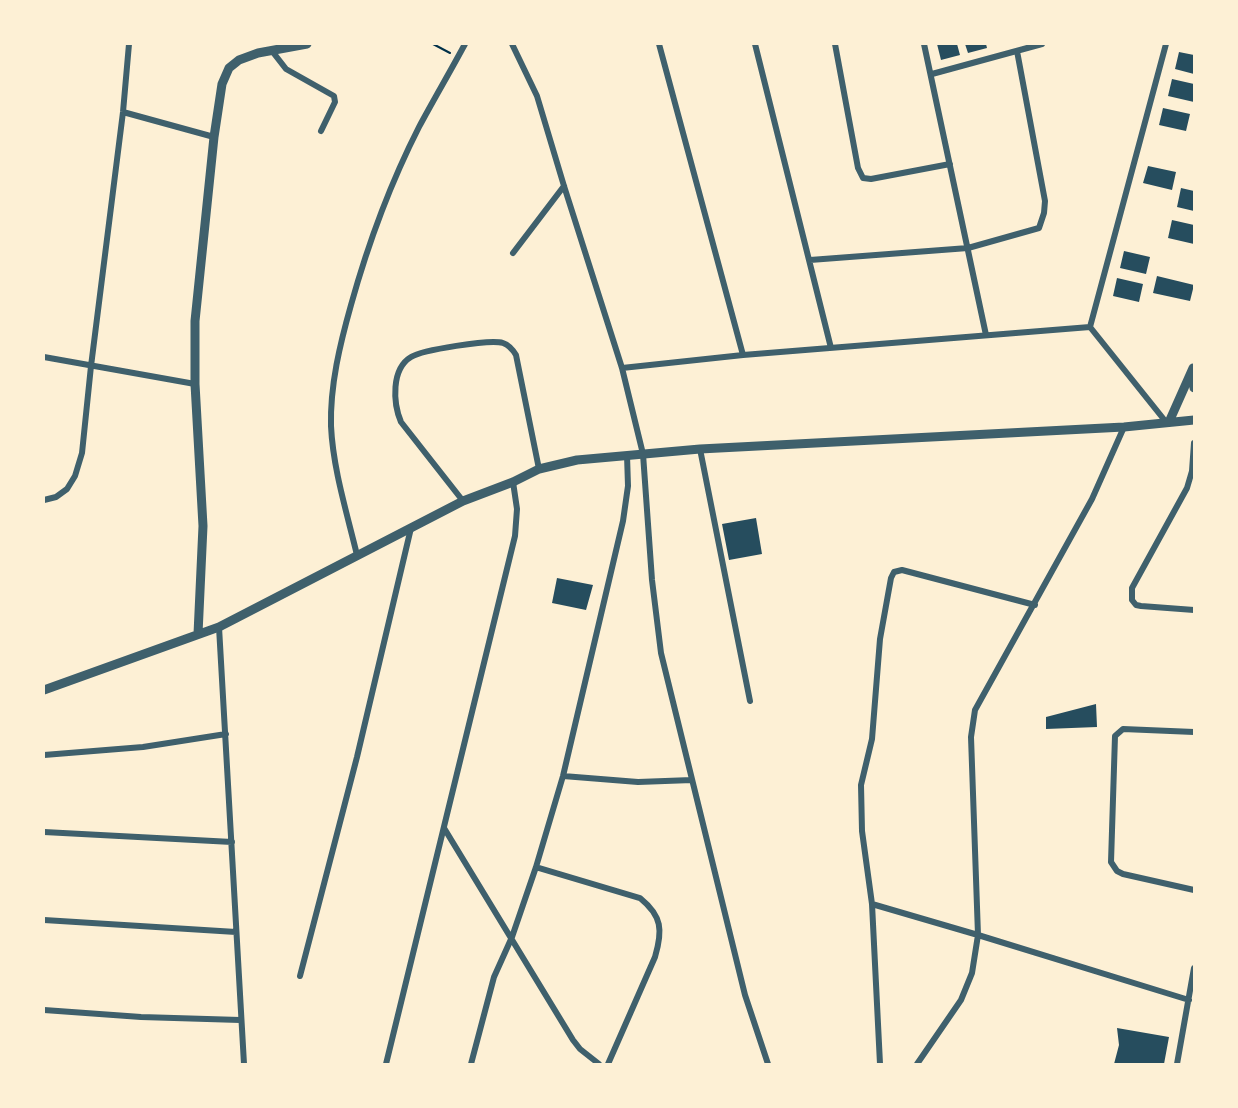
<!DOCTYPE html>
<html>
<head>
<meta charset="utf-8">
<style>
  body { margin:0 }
  #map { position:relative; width:1238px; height:1108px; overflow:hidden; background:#fdf0d5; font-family:"Source Serif 4",serif }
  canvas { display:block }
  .frame { position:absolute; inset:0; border:45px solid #fdf0d5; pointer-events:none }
</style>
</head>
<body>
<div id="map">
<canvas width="1238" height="1108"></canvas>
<div class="frame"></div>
</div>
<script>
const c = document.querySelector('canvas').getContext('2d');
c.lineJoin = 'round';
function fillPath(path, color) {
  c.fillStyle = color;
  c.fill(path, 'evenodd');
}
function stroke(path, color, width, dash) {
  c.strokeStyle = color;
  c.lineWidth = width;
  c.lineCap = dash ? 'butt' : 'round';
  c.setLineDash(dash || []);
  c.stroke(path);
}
const building = new Path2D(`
  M937 44H957L960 55 941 60Z
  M965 44H986L987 48 968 53Z
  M1179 52 1194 55V74L1175 69Z
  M1172 79 1194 84V102L1168 96Z
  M1163 108 1190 114 1186 131 1159 125Z
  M1148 166 1176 172 1172 190 1143 183Z
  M1181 188 1194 191V211L1177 207Z
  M1172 220 1194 225V244L1168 238Z
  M1124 251 1150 257 1146 274 1120 268Z
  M1157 276 1194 285 1190 301 1153 293Z
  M1117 278 1143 284 1139 302 1113 296Z
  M756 518 762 554 729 560 722 524Z
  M557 578 593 585 586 610 552 603Z
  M1096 704 1097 727 1046 729V717Z
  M1117 1028 1169 1037 1164 1064H1114L1119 1045Z`);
const path = new Path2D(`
  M433 44 450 53`);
const minor = new Path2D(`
  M512 44 537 96 564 186 622 368 643 454 652 580 661 653 745 995 768 1064
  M659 44 743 355
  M755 44 831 348
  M835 44 858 168 863 178 871 179 950 164
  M924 44 986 335
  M272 51 286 69 334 96 335 102 321 131
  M932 74 1042 44
  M123 112 214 137
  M513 253 564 186
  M810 260 968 248 1039 228 1044 213 1045 201 1017 51
  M1090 327 1166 44
  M44 357 195 384
  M622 368 743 355 1090 327 1166 422
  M1194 443 1192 471 1187 488 1132 588V600L1136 605 1141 606 1194 610
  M700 449 750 701
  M44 500 56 497 67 489 75 476 82 453 91 366 123 112 129 44
  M463 501 401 422C393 403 391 369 411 357 422 350 490 339 503 343 509 345 513 350 516 355L539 469
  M357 555C347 513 333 469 331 426 330 385 340 344 351 305 368 244 390 184 419 127 434 99 450 72 465 44
  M219 627 244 1064
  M1194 732 1123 729 1115 736 1111 862 1117 871 1123 874 1194 890
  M44 755 143 747 226 734
  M563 776 638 782 692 780
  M444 828 573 1040 580 1049 599 1064
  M44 832 232 842
  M536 867 640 898C662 916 663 930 655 957L608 1064
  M872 904 978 935 1189 1000
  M44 920 236 932
  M300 976 357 757 411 528
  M44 1010 141 1017 240 1020
  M386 1064 515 536 517 509 513 482
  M471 1064 494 977 512 937 536 867 563 776 623 521 628 486 627 455
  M880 1064 872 904 862 831 861 785 872 739 880 639 891 578 894 572 902 570 1035 605
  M917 1064 961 1000 972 973 978 935 971 737 975 710 1092 499 1124 427
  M1177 1064 1194 968`);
const tertiary = new Path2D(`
  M1193 369 1194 388
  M1169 422 1193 368
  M198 634 203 526 195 384V321L214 137 222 84 229 68 239 60 258 53 307 44
  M44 690 219 627 463 501 513 482 539 469 577 460 700 449 1124 427 1194 420`);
fillPath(building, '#264d5e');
stroke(path, '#003049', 2);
stroke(minor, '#3f606c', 6);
stroke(tertiary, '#3f606c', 9);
</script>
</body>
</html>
